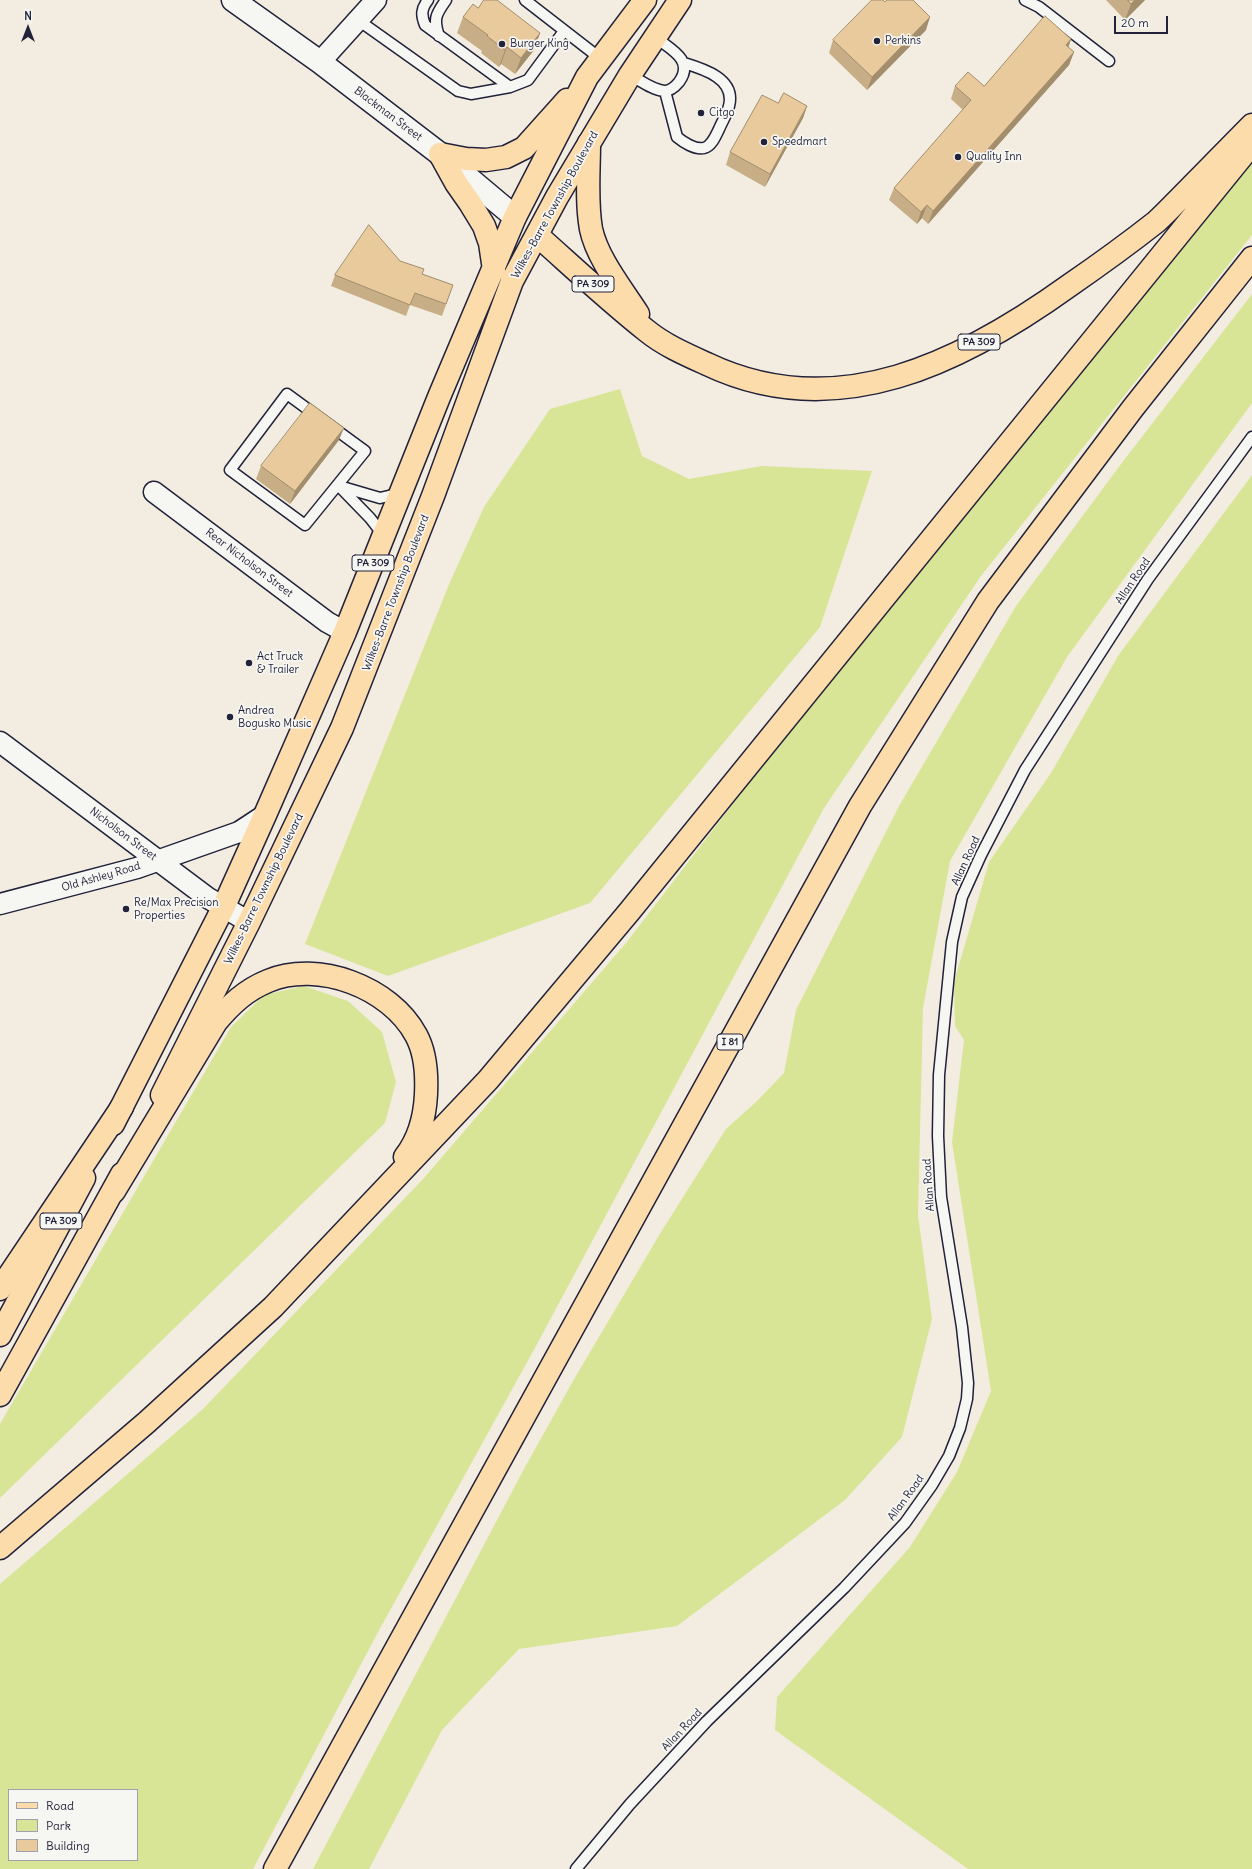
<!DOCTYPE html>
<html>
<head>
<meta charset="utf-8">
<style>
  body { margin:0 }
  #map { position:relative; width:1252px; height:1869px; overflow:hidden; background:#f3ede1; font-family:Delius,sans-serif }
  canvas { display:block }
  .legend { position:absolute; left:8px; top:1789px; width:130px; height:72px; box-sizing:border-box; background:#f6f6f2; border:1px solid #a1a1a9; margin:0; padding:5px 7px; list-style:none; font-size:12px; color:#22223b }
  .legend li { display:flex; align-items:center; gap:8px; height:20px }
  .legend b { width:20px; border:1px solid #a1a1a9 }
  .north { position:absolute; left:8px; top:8px; width:40px; height:40px; -webkit-text-stroke:3px #f6f6f2; paint-order:stroke; rotate:0deg; font-size:11px; font-weight:700; line-height:16px; text-align:center; color:#22223b }
  .north::after { content:''; display:block; margin:auto; width:14px; height:18px; background:#22223b; clip-path:polygon(50% 0,100% 100%,50% 72%,0 100%) }
  .scale { position:absolute; left:1114px; top:16px; width:54px; height:18px; box-sizing:border-box; border:2px solid #22223b; border-top:0; padding-left:5px; font-size:12px; line-height:14px; white-space:nowrap; color:#22223b; -webkit-text-stroke:3px #f6f6f2; paint-order:stroke }
</style>
</head>
<body>
<div id="map">
<canvas width="1252" height="1869"></canvas>
<ul class="legend">
<li><b style="height:5px;background:#fddcac"></b>Road</li>
<li><b style="height:11px;background:#d8e496"></b>Park</li>
<li><b style="height:11px;background:#e8ca9c"></b>Building</li>
</ul>
<div class="north">N</div>
<div class="scale">20 m</div>
</div>
<script>
const c = document.querySelector('canvas').getContext('2d');
c.lineJoin = 'round';
function fillPath(path, color) {
  c.fillStyle = color;
  c.fill(path, 'evenodd');
}
function stroke(path, color, width, dash) {
  c.strokeStyle = color;
  c.lineWidth = width;
  c.lineCap = dash ? 'butt' : 'round';
  c.setLineDash(dash || []);
  c.stroke(path);
}
function label(font, color, halo, rows, align = 'center') {
  c.font = font + ' Delius,sans-serif';
  c.lineWidth = 3.5;
  c.setLineDash([]);
  c.textBaseline = 'middle';
  c.strokeStyle = halo;
  c.fillStyle = color;
  for (const [text, x, y, turn = 0] of rows) {
    c.save();
    c.translate(x, y);
    c.rotate((+turn || 0) * Math.PI / 180);
    c.textAlign = isNaN(turn) ? turn : align;
    if (halo) c.strokeText(text, 0, 0);
    c.fillText(text, 0, 0);
    c.restore();
  }
}
const green = new Path2D(`
  M1252 160V235L981 576 824 808 536 1346 377 1634 253 1869H0V1584L203 1409 424 1178 626 943 845 658 1066 391ZM9 1790H137V1860H9Z
  M1252 294V403L1067 657 950 861 923 1008 918 1215 932 1319 902 1437 845 1500 677 1626 519 1649 442 1730 369 1869H313L525 1467 573 1381 661 1232 726 1129 756 1102 784 1073 796 1010 899 806 1016 606 1121 464Z
  M620 389 642 456 689 479 762 466 872 471 820 627 590 903 388 976 305 944 450 582 484 507 550 409Z
  M1252 475V1869H968L775 1730 777 1697 910 1547 957 1472 991 1391 952 1142 964 1040 955 1026 954 982 989 862 1051 773 1118 656Z
  M304 986 348 1001 382 1032 396 1082 385 1123 0 1498V1424L231 1027 264 995Z`);
const lane = new Path2D(`
  M428 0C421 9 421 15 425 25L510 87
  M525 0 601 59
  M1025 0 1039 7 1109 61
  M358 20 458 91 471 94 510 87 528 80 564 31
  M439 36C433 19 436 14 446 0
  M630 75C640 80 652 90 664 91 671 91 675 87 679 82 695 60 670 49 655 37
  M665 91 677 137C683 142 695 150 704 148 712 146 716 135 719 129 722 122 727 114 729 106 736 79 704 69 684 63
  M287 394 365 451 305 525 230 470Z
  M338 485 370 518 384 536
  M339 486 380 498 401 493
  M576 1869 630 1804 707 1721 844 1588 905 1523 932 1485 949 1456 960 1428 967 1399 968 1383 962 1327 941 1197 938 1136 939 1075 952 942 962 897 981 855 1025 770 1148 579 1252 437`);
const street = new Path2D(`
  M320 62 376 0
  M154 492 327 622 345 632
  M0 742 208 898 249 922
  M0 904 137 868 239 832 265 815`);
const secondary = new Path2D(`
  M233 0 320 62 440 154 515 217`);
const primary = new Path2D(`
  M440 154 466 159 486 160 506 157 524 148 567 100
  M440 154 456 183 470 203 484 226 490 243 494 270
  M162 1095 249 922 342 728 433 496 512 281 557 197 630 75 680 0
  M113 1124 224 906 265 815 345 632 439 397 515 217 587 77 645 0
  M0 1335 84 1178
  M0 1395 122 1174`);
const highway = new Path2D(`
  M589 143C589 171 586 201 591 229 597 258 622 289 638 314
  M538 236C574 268 609 301 647 331 664 345 687 355 707 364 837 426 963 362 1070 285 1099 265 1128 244 1156 222 1167 212 1178 200 1189 189 1210 168 1231 146 1252 125
  M114 1191 216 1022C231 1004 246 990 268 981 318 960 390 987 416 1035 426 1053 427 1074 426 1094 425 1116 419 1139 405 1157
  M0 1289 122 1107
  M0 1548 147 1422 273 1307 488 1080 629 912 1252 144
  M275 1869 860 806 988 601 1133 408 1252 258`);
const wall = new Path2D(`
  M1106 0H1145L1125 20Z
  M885 2 926 30 867 90 829 53 833 40Z
  M478 8 540 33 534 50 515 74 501 64 499 67 481 53 482 51 457 33 463 17Z
  M1071 39 1068 47 1074 52 1069 65 928 224 922 218 917 224 889 200 894 188 963 110 951 99 955 86H984Z
  M778 103 807 106 803 118 765 187 726 165 730 152Z
  M400 261 422 274 453 285 442 316 410 305 406 316 331 286 335 275Z
  M339 440 290 504 256 479 261 466Z`);
const shadedWall = new Path2D(`
  M1135 0H1145L1125 20 1131 4Z
  M930 17 926 30 867 90 872 77Z
  M540 33 534 50 515 74 521 58Z
  M1071 39 1067 52 1066 45Z
  M507 47 501 64 499 67 505 50Z
  M1074 52 1069 65 928 224 933 211Z
  M807 106 803 118 765 187 770 174Z
  M927 205 922 218 917 224 921 212Z
  M344 428 339 440 290 504 295 491Z`);
const building = new Path2D(`
  M484 0H497L540 33 521 58 507 47 505 50 487 36 488 35 463 17 473 4 478 8Z
  M872 0H883L885 2 887 0H913L930 17 872 77 833 40Z
  M1128 0H1135L1131 4Z
  M1045 16 1071 39 1066 45 1074 52 933 211 927 205 921 212 894 188 971 100 955 86 968 72 984 86Z
  M784 93 807 106 770 174 730 152 762 95 778 103Z
  M369 225 400 261 424 269 422 274 453 285 446 304 415 293 410 305 335 275Z
  M310 403 344 428 295 491 261 466Z`);
const markers = [
  [877,41,4,"#22223b"],
  [502,44,4,"#22223b"],
  [701,113,4,"#22223b"],
  [764,142,4,"#22223b"],
  [958,157,4,"#22223b"],
  [249,663,4,"#22223b"],
  [230,717,4,"#22223b"],
  [126,909,4,"#22223b"]
];
const shields = [
  [593,284,42],
  [979,342,42],
  [373,563,42],
  [730,1042,26],
  [61,1221,42]
];
const shieldNames = [
  ["PA 309",593,284],
  ["PA 309",979,342],
  ["PA 309",373,563],
  ["I 81",730,1042],
  ["PA 309",61,1221]
];
const poiNames = [
  ["Perkins",885,41],
  ["Burger King",510,44],
  ["Citgo",709,113],
  ["Speedmart",772,142],
  ["Quality Inn",966,157],
  ["Act Truck",257,657],
  ["& Trailer",257,670],
  ["Andrea",238,711],
  ["Bogusko Music",238,724],
  ["Re/Max Precision",134,903],
  ["Properties",134,916]
];
const streetNames = [
  ["Blackman Street",388,114,37],
  ["Wilkes-Barre Township Boulevard",555,205,-61],
  ["Rear Nicholson Street",249,563,37],
  ["Allan Road",1133,581,-56],
  ["Wilkes-Barre Township Boulevard",396,593,-69],
  ["Nicholson Street",123,834,37],
  ["Allan Road",966,861,-65],
  ["Old Ashley Road",101,877,-16],
  ["Wilkes-Barre Township Boulevard",264,889,-64],
  ["Allan Road",929,1185,-94],
  ["Allan Road",906,1498,-54],
  ["Allan Road",682,1730,-47]
];
fillPath(green, '#d8e496');
stroke(lane, '#22223b', 13);
stroke(street, '#22223b', 23);
stroke(secondary, '#22223b', 25);
stroke(primary, '#22223b', 25);
stroke(highway, '#22223b', 25);
stroke(lane, '#f6f6f2', 10);
stroke(street, '#f6f6f2', 20);
stroke(secondary, '#f6f6f2', 22);
stroke(primary, '#fddcac', 22);
stroke(highway, '#fddcac', 22);
fillPath(wall, '#c8ae86');
fillPath(shadedWall, '#a28d6d');
fillPath(building, '#e8ca9c');
stroke(building, '#a28d6d', 1);
for (const [x, y, r, color] of markers) {
  const dot = new Path2D();
  dot.arc(x, y, r, 0, 2 * Math.PI);
  c.fillStyle = color;
  c.fill(dot);
  stroke(dot, '#f6f6f2', 1.5);
}
for (const [x, y, w] of shields) {
  const box = new Path2D();
  box.roundRect(x - w / 2, y - 8, w, 16, 3);
  c.fillStyle = '#f6f6f2';
  c.fill(box);
  stroke(box, '#22223b', 1);
}
label('bold 10px', '#22223b', null, shieldNames);
label('11px', '#22223b', '#f6f6f2', poiNames, 'left');
label('11px', '#22223b', '#f6f6f2', streetNames);
</script>
</body>
</html>
